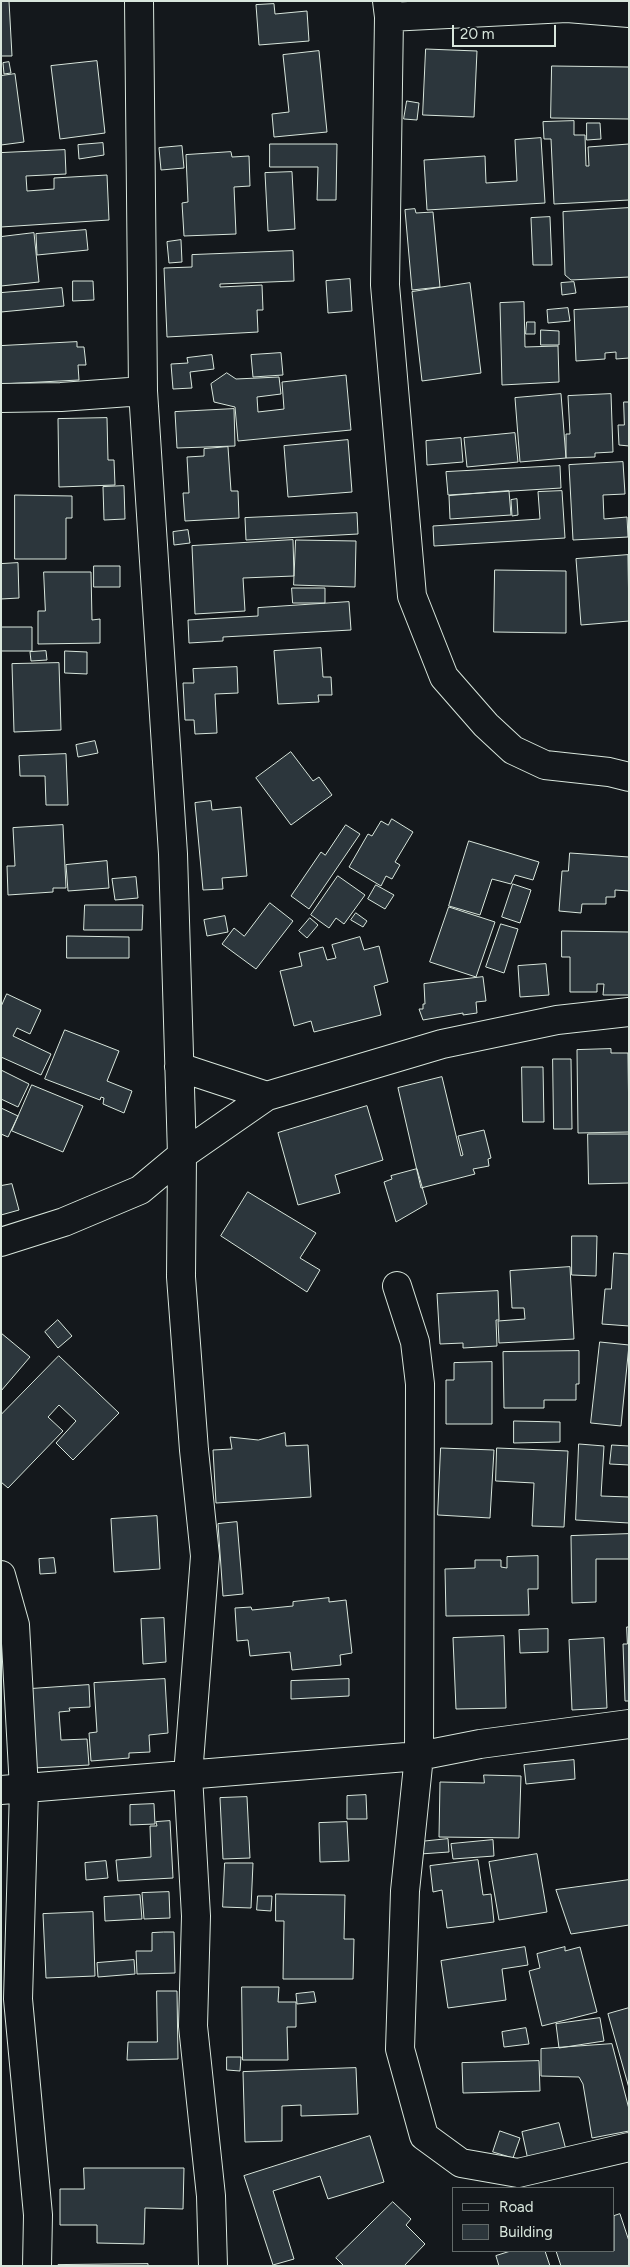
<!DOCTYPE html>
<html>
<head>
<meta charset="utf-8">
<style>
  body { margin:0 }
  #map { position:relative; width:630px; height:2267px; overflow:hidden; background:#14181c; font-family:Figtree,sans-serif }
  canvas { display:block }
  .frame { position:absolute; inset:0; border:2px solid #d8e6dc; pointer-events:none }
  .legend { position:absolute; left:452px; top:2187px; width:162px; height:65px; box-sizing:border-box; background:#14181c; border:1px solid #626a69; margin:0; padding:6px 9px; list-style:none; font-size:15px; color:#d8e6dc }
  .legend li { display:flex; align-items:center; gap:10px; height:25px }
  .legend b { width:25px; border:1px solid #626a69 }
  .scale { position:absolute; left:452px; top:25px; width:104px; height:22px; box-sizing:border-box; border:2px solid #d8e6dc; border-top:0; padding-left:6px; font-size:15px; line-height:18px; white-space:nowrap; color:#d8e6dc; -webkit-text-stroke:4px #14181c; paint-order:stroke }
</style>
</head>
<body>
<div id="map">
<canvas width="630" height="2267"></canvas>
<div class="frame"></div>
<ul class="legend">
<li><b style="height:6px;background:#14181c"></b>Road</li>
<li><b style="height:14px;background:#2c363c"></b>Building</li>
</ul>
<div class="scale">20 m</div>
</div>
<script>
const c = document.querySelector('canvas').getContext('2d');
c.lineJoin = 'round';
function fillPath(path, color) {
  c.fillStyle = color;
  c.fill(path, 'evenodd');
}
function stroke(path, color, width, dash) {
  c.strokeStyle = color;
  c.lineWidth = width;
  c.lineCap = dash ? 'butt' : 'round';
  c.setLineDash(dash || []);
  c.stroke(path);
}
const building = new Path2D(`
  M1 1H9L12 56H1Z
  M274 4 275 14 307 11 309 41 259 45 256 5Z
  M426 49 477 51 474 117 423 115Z
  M319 51 327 132 274 137 272 114 289 112 283 55Z
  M97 61 105 133 60 139 51 66Z
  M9 62 11 73 4 74 3 63Z
  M552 66 629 67V119L551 118Z
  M15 74 24 142 1 145V76Z
  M407 101 419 103 417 120 404 119Z
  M574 121V135H585L586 166H589L588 147 629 144V200L554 204 551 139H544L543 122Z
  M587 123H600L601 139 587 140Z
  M541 138 545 203 427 210 424 160 485 156 486 183 517 181 515 140Z
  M103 143 104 155 79 159 78 145Z
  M270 144H337L336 200H317L318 167H270Z
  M182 146 184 168 161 170 159 148Z
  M65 150 66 174 26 176 27 191 54 189V178L107 175 109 220 1 227V153Z
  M231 152 232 157 249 156 250 186 234 187 236 234 184 236 182 203 188 202 186 155Z
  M292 172 295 229 268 231 265 173Z
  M629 208V277L571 280 565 275 563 212Z
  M415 209 416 213 433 212 440 287 412 290 405 210Z
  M550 217 552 265H533L531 218Z
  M86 230 88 250 37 255 36 234Z
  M34 233 39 282 1 286V237Z
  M181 240 182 262 169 263 167 242Z
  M293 251 294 281 220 284V287L262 285 263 310H257L258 332 167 337 164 268 192 267V255Z
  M350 279 352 311 328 313 326 281Z
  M73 281H93L94 300 73 301Z
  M574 282 576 293 562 295 561 283Z
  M470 283 481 373 422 381 412 292Z
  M62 288 64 306 1 312V293Z
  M524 302 525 347 558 346 559 382 502 385 500 303Z
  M629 307V358L616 359V352L605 353V359L576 361 574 310Z
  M568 308 570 321 548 323 547 310Z
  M527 322H535V334H526Z
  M541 330 559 331V345H541Z
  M77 342V347H84L86 365H78L79 380 1 384V346Z
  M281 353 283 375 253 377 251 355Z
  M212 355 214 369 190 372 192 388 173 389 171 364 188 363 187 358Z
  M227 373 236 379 279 377 281 394 257 397 258 412 284 409 282 382 346 375 351 430 238 441 235 407 214 402 211 384Z
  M561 394 566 458 520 462 515 398Z
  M611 394 613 452 595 453V457L566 458V434H570L568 396Z
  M624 402H629V446L619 445 618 425H624Z
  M234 409 235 446 177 448 175 412Z
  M107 418 108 460H114L115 485 59 487 58 419Z
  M515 433 518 462 467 467 464 438Z
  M461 438 463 462 427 465 426 441Z
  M348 440 352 492 288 497 284 446Z
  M228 447 231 491H238L239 518 185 521 183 493H189L187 457 204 456V449Z
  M623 462 625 494 603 495 604 519 627 517 628 537 573 540 569 465Z
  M560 466 561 488 448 495 446 472Z
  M124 486 125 519 104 520 103 487Z
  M509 491 511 515 450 519 449 496Z
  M562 491 565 538 434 546 433 526 540 519 538 492Z
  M15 495 72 496V518H66V559H15Z
  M517 499 518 515 512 516 511 500Z
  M357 513 358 534 246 540 245 518Z
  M188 530 190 543 174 545 173 532Z
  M293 540 294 576 243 578 245 611 195 614 192 546Z
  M296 540 356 541 355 587 294 585Z
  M628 555 629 621 581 625 576 559Z
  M18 563 19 598 1 599V564Z
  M94 566H120V587H94Z
  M495 570 566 571V633L494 632Z
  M44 572H91L92 620 100 619V643L38 644V611H45Z
  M292 588H325V603H293Z
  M349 602 351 630 223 637V641L189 643 188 620 258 616V608Z
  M1 627H32V651H1Z
  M321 648 323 677H331L332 695H318L319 702 278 704 274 651Z
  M46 651 47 660 31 661 30 652Z
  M65 651 87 652V674L65 673Z
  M59 663 61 730 14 732 12 664Z
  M237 667 238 693 215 694 217 733 195 734 194 720H185L183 683H194L193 669Z
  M95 741 98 753 78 757 76 745Z
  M291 752 313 781 319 777 332 795 291 825 256 778Z
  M66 754 68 805H46L45 776H20L19 756Z
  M211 801 212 810 241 807 247 876 222 878 223 889 203 890 195 803Z
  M392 819 413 832 395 862 400 865 392 879 386 876 381 886 349 867 368 834 372 836 381 821 388 825Z
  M63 825 66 888H53V892L8 895 7 866H15L13 828Z
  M346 825 360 834 309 909 291 896 321 852 325 855Z
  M469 841 539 862 533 880 515 875 511 884 492 879 480 915 449 906Z
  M570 853 629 857V891L615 890V897H606V904H582L581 913 559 911 562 871H568Z
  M107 861 109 888 68 891 66 865Z
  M338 876 365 895 344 924 336 918 329 928 311 915Z
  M136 877 138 898 115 900 112 879Z
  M513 884 531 890 520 923 502 917Z
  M376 885 394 895 385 909 368 899Z
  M270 903 293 921 256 969 222 944 234 928 244 936Z
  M85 905H143L142 930H84Z
  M449 907 495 922 476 977 430 962Z
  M356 913 367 921 363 927 351 920Z
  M225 916 228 932 207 936 204 920Z
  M310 918 318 925 307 938 299 931Z
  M501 924 518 929 504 973 486 967Z
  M562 931 629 932V995H603L604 984H597V992H570V957H562Z
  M67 936 129 937V958H67Z
  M360 937 364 950 379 946 388 982 374 986 381 1015 314 1032 311 1021 294 1026 280 971 302 966 299 953 323 947 327 960 336 958 332 945Z
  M546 964 549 995 520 997 518 966Z
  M483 977 486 1001 476 1002 477 1013 463 1015V1013L423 1020 419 1009H423V1004H425L424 984Z
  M7 994 41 1010 30 1034 17 1028 13 1036 51 1054 41 1075 1 1057V1007Z
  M65 1030 119 1051 107 1081 132 1091 124 1113 103 1104 104 1098 101 1097 100 1100 45 1079Z
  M611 1049V1053H628L629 1132 578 1133 577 1050Z
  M553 1059H571L572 1129H554Z
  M522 1067H543L544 1122H523Z
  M1 1070 29 1084 18 1107 1 1099Z
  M442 1077 461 1156 463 1155 458 1136 484 1130 491 1158 488 1159 489 1166 473 1169 475 1174 421 1188 398 1088Z
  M32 1085 83 1106 63 1152 12 1131Z
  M367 1106 383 1160 335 1175 340 1193 298 1205 278 1133Z
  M1 1108 18 1116 8 1137 1 1134Z
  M588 1134H629V1183L589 1184Z
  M417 1169 427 1204 396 1222 384 1182 392 1179 391 1176Z
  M12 1184 19 1210 1 1215V1186Z
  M248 1192 316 1233 300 1258 320 1270 307 1292 221 1236Z
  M572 1236H597L596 1276 572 1275Z
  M614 1253 629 1254V1326L602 1324 605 1289H611Z
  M570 1267 574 1339 499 1343 498 1321 525 1319 524 1308H512L510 1271Z
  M498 1291 499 1320H496L497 1346 463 1348V1343L440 1344 437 1294Z
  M58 1320 72 1336 58 1348 45 1332Z
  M1 1333 30 1357 1 1391Z
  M600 1342 629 1345 621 1426 591 1423Z
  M579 1351V1384H576V1400H544V1408H504L503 1352Z
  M59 1356 119 1413 73 1460 56 1443 76 1421 59 1405 48 1417 63 1431 8 1488 1 1482V1415Z
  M492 1362V1424H446V1380H454V1363Z
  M514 1421 560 1422V1442L514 1443Z
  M285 1433 286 1446 308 1445 311 1497 216 1503 213 1450 232 1449 230 1437 258 1440Z
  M579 1444 604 1446 601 1496 629 1497V1523L576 1520Z
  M612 1445 629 1446V1465L610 1464Z
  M441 1448 494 1450 490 1518 438 1515Z
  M497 1448 568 1451 564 1527 532 1526 534 1483 496 1481Z
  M157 1516 160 1569 114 1572 111 1519Z
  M237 1522 243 1594 223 1596 218 1524Z
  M629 1534V1559H596V1602L572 1603 571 1536Z
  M538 1556V1589H528L529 1615 446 1616 445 1569 475 1568V1560H501V1567L507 1568V1557Z
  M54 1558 56 1573 40 1574 39 1559Z
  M329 1598V1602L346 1600 352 1653 340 1655 341 1665 292 1670 290 1652 250 1656 248 1640 237 1641 235 1608 251 1607 252 1610 293 1606V1602Z
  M164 1618 166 1662 143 1664 141 1619Z
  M627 1627H629V1701H625L623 1644H627Z
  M548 1629V1652L520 1653 519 1630Z
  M504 1636 506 1708 456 1709 453 1638Z
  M604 1638 607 1708 572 1710 569 1640Z
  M165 1679 168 1733 149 1735 150 1752 129 1753V1758L91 1761 89 1733 97 1732 94 1683Z
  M349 1679V1696L291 1699V1681Z
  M89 1685 90 1707 69 1708 70 1711 59 1712 61 1740 87 1739 89 1765 34 1768 30 1689Z
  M574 1760 575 1779 526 1784 524 1765Z
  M484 1775 521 1776 519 1838 439 1837 440 1782 484 1783Z
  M366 1795 367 1819H347V1796Z
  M247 1797 250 1858 223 1859 220 1798Z
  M154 1804 155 1824 130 1825V1805Z
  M170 1821 173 1878 118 1881 116 1860 151 1857 150 1826H157L156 1822Z
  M347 1822 349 1861 320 1862 319 1823Z
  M448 1839 449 1852 420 1854 419 1842Z
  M493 1840 494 1856 453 1859 451 1844Z
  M537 1854 547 1912 499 1920 489 1862Z
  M478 1860 483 1895 491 1894 494 1922 447 1928 442 1890 433 1892 430 1866Z
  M106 1861 108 1878 86 1880 85 1863Z
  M225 1863H253L251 1908 223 1907Z
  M629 1880V1925L571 1934 556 1890Z
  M169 1892 170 1918 144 1919 142 1893Z
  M276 1894 345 1895 344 1939H354L353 1979H283L284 1921H276Z
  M140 1895 142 1919 105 1921 104 1897Z
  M258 1896H272L271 1911 257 1910Z
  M93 1912 95 1976 46 1978 43 1914Z
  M164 1932H174L175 1973 137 1974 136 1951H152V1933Z
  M525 1947 528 1965 502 1969 506 2000 448 2008 441 1961Z
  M565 1947V1951L580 1947 597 2012 542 2026 529 1971 540 1968 537 1954Z
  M134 1960 135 1974 98 1977 97 1963Z
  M242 1987H279L278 2002H296V2027H287L288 2060H243Z
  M157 1991H177L178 2059 127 2060 128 2042H157Z
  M314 1992 316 2002 297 2004 296 1994Z
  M629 2008V2088L608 2014Z
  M600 2018 604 2041 559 2048 556 2024Z
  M526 2028 529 2044 504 2047 502 2032Z
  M612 2044 629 2109V2131L592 2138 583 2084 579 2077 541 2076V2049Z
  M227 2057H241L240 2071 227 2070Z
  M539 2061 540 2091 463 2093 462 2063Z
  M356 2068 358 2114 301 2116V2105L282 2106V2141L245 2142 243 2072Z
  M559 2123 566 2150 528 2160 522 2132Z
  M500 2131 520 2138 513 2158 493 2152Z
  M370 2136 384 2182 328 2199 320 2176 273 2191 294 2259 273 2265 244 2176Z
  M84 2168H184L183 2209 145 2208 144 2244 97 2243V2225H60V2189H84Z
  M393 2202 411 2219 406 2225 425 2244 404 2266H344L336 2258Z
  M620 2214 629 2241V2266H561L556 2251H614V2216Z
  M511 2251H545L550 2266H499L496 2256Z
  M148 2264V2266H58V2265Z`);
const street = new Path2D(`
  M139 1 143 391 173 854 182 1155 181 1277 194 1450 205 1556 188 1775 196 1916 193 2026 211 2196 213 2266
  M387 1 389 17 385 285 412 596 444 677 486 725 513 750 545 765 609 772 629 777
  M389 17 567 8 629 13
  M1 398 61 397 143 391
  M179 1067 267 1096
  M1 1242 64 1222 140 1190 182 1155 267 1096 442 1044 557 1020 629 1012
  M397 1286 415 1342 420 1384 419 1756 405 1891 400 2049 424 2136 461 2163 518 2173 629 2147
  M1 1575 15 1625 24 1789 18 1999 38 2215 37 2266
  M1 1790 419 1756 480 1744 629 1724`);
fillPath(building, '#2c363c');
stroke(building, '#d8e6dc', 1);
stroke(street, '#d8e6dc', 30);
stroke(street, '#14181c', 28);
</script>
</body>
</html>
